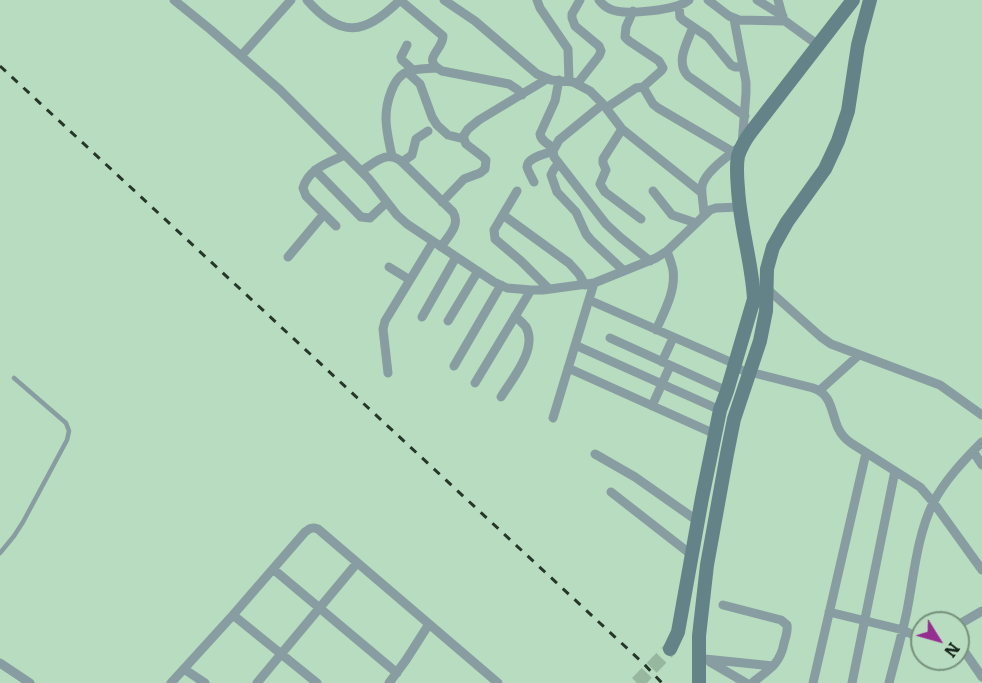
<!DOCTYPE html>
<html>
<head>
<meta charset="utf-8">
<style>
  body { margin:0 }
  #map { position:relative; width:982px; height:683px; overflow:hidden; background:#b8dcbf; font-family:Literata,serif }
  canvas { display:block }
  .north { position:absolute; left:910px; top:611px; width:60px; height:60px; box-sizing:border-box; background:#b8dcbf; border:2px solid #77927c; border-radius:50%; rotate:127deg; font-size:16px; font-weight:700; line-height:24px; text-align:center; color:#152318 }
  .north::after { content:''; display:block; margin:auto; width:21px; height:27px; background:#962d90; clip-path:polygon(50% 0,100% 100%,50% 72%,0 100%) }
</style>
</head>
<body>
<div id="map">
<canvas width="982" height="683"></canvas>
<div class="north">N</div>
</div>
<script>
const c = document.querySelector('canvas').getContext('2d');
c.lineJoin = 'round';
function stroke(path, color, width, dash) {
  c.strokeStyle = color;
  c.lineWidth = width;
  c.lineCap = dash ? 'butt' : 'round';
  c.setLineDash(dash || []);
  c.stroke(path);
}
const secondaryTunnel = new Path2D(`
  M637 683 670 649`);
const lane = new Path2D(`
  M0 553 14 536 23 522 67 440 69 431 66 423 14 378`);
const street = new Path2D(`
  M174 0 211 30 280 90 369 179 397 215 407 224 494 282 507 288 531 290H543L594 283 656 258 667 251 710 210 716 208 739 207
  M307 0C341 39 365 35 400 0L443 36C443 51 420 59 442 71L509 84 518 90 522 95
  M444 0 475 21 537 74 551 80 573 82 590 91 603 104 622 129 702 193
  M537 0 540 8 568 49 569 81
  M599 0C602 4 605 7 610 9 624 16 677 10 689 0
  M708 0 729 16 739 20 785 21 818 45
  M757 0 783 16
  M778 0 783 18
  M679 6 680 17 683 20 708 37 731 65 735 67H743
  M633 11 626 27 625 37 629 41 659 61 663 68 661 71 643 87
  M693 27C687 43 675 62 688 76L745 116
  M407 45 401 57 402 60 413 70
  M241 56 291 0
  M407 72 420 84 432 117 437 125 448 135 464 139
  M577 84 599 56 601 51 599 46 575 26 572 18V14L580 0
  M603 104 559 140 553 151 554 157 606 224 620 237 650 261
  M606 108 636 88 643 87 653 104 658 108 733 152
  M622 129 603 159V163L606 170 600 184 605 192 641 219
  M554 148C549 145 541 141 540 134L555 101 559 80
  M392 156C389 143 386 130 386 118 386 103 393 77 407 72 416 68 427 69 436 68
  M402 162 412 155 416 139 428 131
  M558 164 554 169 551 175 557 192 576 212 586 234 591 240 624 271
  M315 170 361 217 370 218 387 202
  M361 171C375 163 387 149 402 162L453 212C461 225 448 236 441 247
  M534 182C532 178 528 171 527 167 527 157 546 154 553 151
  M517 191 494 230 495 239 521 261 549 289
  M653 191 672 215 696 223
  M442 202 464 179 480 173 485 169 486 160 483 157 466 144 464 139V135L468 129 479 120 547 79
  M503 215 569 263 579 274 585 285
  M704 215C704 206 701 195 702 186 705 171 730 155 742 145L746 93V82L734 19
  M336 226 306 196 303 188C309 168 328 163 345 155
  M288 257 324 214
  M389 267 410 280
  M765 287 821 337 831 344 940 385 982 415
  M589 300 735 364
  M422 317 456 257
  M448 321 478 271
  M656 330C664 312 676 291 673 270 672 264 669 257 667 251
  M610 338 727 391
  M575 345 720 410
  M662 362 673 338
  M454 366 501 285
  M568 368 715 434
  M734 368 813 388C832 394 831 412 838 428 841 434 845 439 851 443L920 487 933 502 982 570
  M388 373 383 329 385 321 433 242
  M475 383 531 290
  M820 390 859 355
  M501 397C512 379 538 349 526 327 523 323 519 320 515 316
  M652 406 670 366
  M553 418 594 283
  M973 451 982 465
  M595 454 635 477 699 522
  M611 492 693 556
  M273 569 397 673
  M723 605 781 620 787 625C788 631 786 637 784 643 780 665 768 670 752 683
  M829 612 903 630 922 639
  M233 615 317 683
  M958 625 982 611
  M958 642 982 677
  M705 659 773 666
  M710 662 746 683
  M0 663 30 683
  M184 669 205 683
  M171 683 233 615 305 532C310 528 312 527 318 529L498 683
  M257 683 357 563
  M389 683 406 660 429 624
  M813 683 866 453
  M852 683 895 471
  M889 683C895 659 902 635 907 611 914 575 917 536 933 503 945 480 964 460 982 442`);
const secondary = new Path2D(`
  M670 649 678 632 702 498 720 410 727 391 754 299C752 262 740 226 738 189 737 178 736 167 738 156 741 147 745 140 751 132L853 0`);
const rail = new Path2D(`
  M0 66 644 664 662 683`);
const secondaryBridge = new Path2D(`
  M699 683V636L707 565 727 454 734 419 760 341 766 311 767 269 773 247 787 222 825 169 838 141 848 111 858 45 870 0`);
stroke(secondaryTunnel, '#97b79e', 14, [14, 7]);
stroke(lane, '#889da1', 4.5);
stroke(street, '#889da1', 9);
stroke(secondary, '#638389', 14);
stroke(rail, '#263629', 3, [8, 8]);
stroke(secondaryBridge, '#638389', 14);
</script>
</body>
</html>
